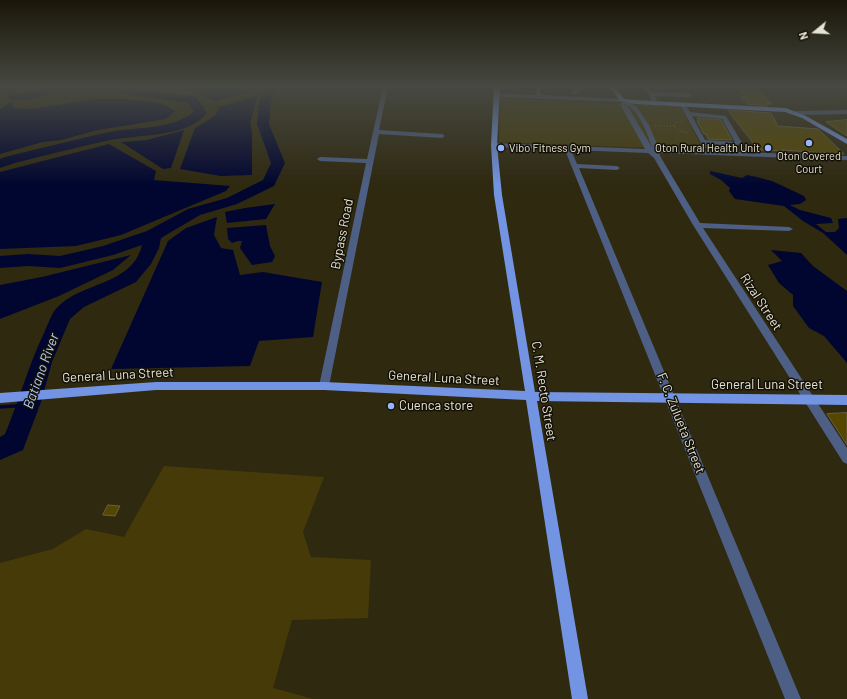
<!DOCTYPE html>
<html>
<head>
<meta charset="utf-8">
<style>
  body { margin:0 }
  #map { position:relative; width:847px; height:699px; overflow:hidden; background:#2f2910; font-family:Barlow,sans-serif }
  canvas { display:block }
  .north { position:absolute; left:795px; top:12px; width:40px; height:40px; -webkit-text-stroke:3px #141107; paint-order:stroke; rotate:252deg; font-size:11px; font-weight:700; line-height:16px; text-align:center; color:#e7e3d4 }
  .north::after { content:''; display:block; margin:auto; width:14px; height:18px; background:#e7e3d4; clip-path:polygon(50% 0,100% 100%,50% 72%,0 100%) }
</style>
</head>
<body>
<div id="map">
<canvas width="847" height="699"></canvas>
<div class="north">N</div>
</div>
<script>
const c = document.querySelector('canvas').getContext('2d');
c.lineJoin = 'round';
function fillPath(path, color) {
  c.fillStyle = color;
  c.fill(path, 'evenodd');
}
function stroke(path, color, width, dash) {
  c.strokeStyle = color;
  c.lineWidth = width;
  c.lineCap = dash ? 'butt' : 'round';
  c.setLineDash(dash || []);
  c.stroke(path);
}
function label(font, color, halo, rows, align = 'center') {
  c.font = font + ' Barlow,sans-serif';
  c.lineWidth = 3;
  c.setLineDash([]);
  c.textBaseline = 'middle';
  c.strokeStyle = halo;
  c.fillStyle = color;
  for (const [text, x, y, turn = 0] of rows) {
    c.save();
    c.translate(x, y);
    c.rotate((+turn || 0) * Math.PI / 180);
    c.textAlign = isNaN(turn) ? turn : align;
    if (halo) c.strokeText(text, 0, 0);
    c.fillText(text, 0, 0);
    c.restore();
  }
}
const green = new Path2D(`
  M22 87H51L27 94 16 93Z
  M123 87H199L187 96Z
  M500 98 680 106 704 150 499 142Z
  M164 466 324 477 303 532 311 557 371 560 368 618 292 620 273 688 313 699H0V563L53 549 86 529 124 537Z`);
const water = new Path2D(`
  M205 87H257L255 90 216 101 196 93Z
  M258 95 250 123 252 132V175L221 176 180 169 195 128 215 116 219 107Z
  M94 99H125L161 103 175 111 166 119 98 130 61 140 43 142 0 154V109L12 101 13 108 32 109Z
  M184 130 171 168 163 169 121 142 147 140Z
  M109 144 156 171 154 180 230 186 226 191 121 235 76 246 0 249V172Z
  M710 171 742 178 747 175 757 177 772 181 804 196 806 200 800 204 790 205 800 210 831 218 833 223 816 224 826 232H835L839 228 838 219 847 218V255L823 233 803 221 784 206 735 199 729 191 730 188 721 180 710 174Z
  M275 204 266 219 227 223 225 212 245 208Z
  M217 217 214 235 221 248 233 250 240 275 263 272 322 282 313 337 259 341 250 366 111 369 168 241 186 228Z
  M266 225 270 246 275 256 272 262 252 265 240 248 242 241H238L232 243 228 239 227 228Z
  M771 250 801 253 813 266 847 291V363L824 336 809 328 793 306V295L779 283 768 265 782 261Z
  M131 255 113 270 59 296 0 319V285L42 277Z`);
const stream = new Path2D(`
  M0 407 29 405`);
const river = new Path2D(`
  M8 87H19L18 93C34 91 48 85 64 87L62 89C46 94 26 104 9 99L6 89Z
  M92 87H120L192 96 196 97 207 113C190 137 136 135 110 140 78 147 46 155 15 163L0 168V159L5 157C40 148 74 140 109 132 140 126 167 131 194 112L188 103 97 90 93 89Z
  M266 87H277L271 101 269 124 285 163 274 186 237 204 200 215 161 238 159 248 151 264 136 282 84 307 70 319 52 362 41 402 23 450 0 460V437L5 434C19 401 28 367 43 335 47 327 50 317 55 310 79 281 132 287 142 245L113 255 60 268 28 266 0 268V256L28 254 60 256 103 246 147 231 188 209 227 198 263 180 271 163 257 124 259 101Z
  M408 87H468L466 89C449 94 431 92 414 90L410 89Z`);
const building = new Path2D(`
  M737 87H753L772 104H766L767 106 747 104 740 96 747 97Z
  M728 110 771 113 778 126 818 129 844 154 781 150 783 151 759 150Z
  M697 118 721 120 732 140 708 139 706 134H704L697 121H699Z
  M847 120V136L826 122Z
  M847 413V445L827 414Z
  M108 505 120 506 115 516 103 515Z`);
const path = new Path2D(`
  M655 126H674L678 130 688 133
  M674 126 675 123 684 121`);
const minor = new Path2D(`
  M383 87H388L379 130 442 134 445 136 442 138 379 134 329 386 328 389 324 390 320 389 319 386 366 163 320 161 317 159 320 157 367 159Z
  M535 87H540L541 95 624 99 636 106 649 125 659 149 847 156V160L660 153V156L700 223 789 227 793 229 789 231 703 228 847 448V464L843 462 693 225 654 158 648 153 571 150 577 164 617 166 620 168 617 170 579 168 801 699H785L565 150 494 147 491 145 494 143 645 149 621 106 622 102H621L496 97 493 95 496 93 537 95ZM627 105C641 114 647 134 653 149Z
  M576 87H580L581 89 576 94H572L571 93Z
  M641 87H646L653 92 689 93 692 95 689 97 655 96 657 100 654 102 651 100 648 92Z
  M681 104H685L690 112 726 116 742 143 735 146 708 144V148H704L680 105ZM692 116 722 119 735 142 705 140Z
  M847 110V114L796 115 793 113 796 111Z`);
const major = new Path2D(`
  M494 87H500L497 145 502 195 535 392 847 395V405L537 401 588 699H572L526 400 324 390H156L0 403V393L156 382H324L525 391 494 195 491 145Z
  M610 87H615L624 99 635 100 786 108 806 116 847 139V144L802 118 785 112 635 104 620 101Z`);
const markers = [
  [809,143,4,"#96b6fd"],
  [501,148,4,"#96b6fd"],
  [768,148,4,"#96b6fd"],
  [391,406,4,"#96b6fd"]
];
const farPoinames = [
  ["Vibo Fitness Gym",509,148],
  ["Oton Rural Health Unit",760,148,"right"],
  ["Oton Covered",809,156,"center"],
  ["Court",809,169,"center"]
];
const streetNames = [
  ["Bypass Road",342,234,-79],
  ["Rizal Street",761,302,57],
  ["General Luna Street",118,375,-3],
  ["General Luna Street",444,378,3],
  ["General Luna Street",767,385],
  ["C. M. Recto Street",544,391,81],
  ["F. C. Zulueta Street",681,423,68]
];
const poiNames = [
  ["Cuenca store",399,406]
];
const waterNames = [
  ["Batiano River",41,371,-70]
];
fillPath(green, '#463b08');
fillPath(water, '#010630');
stroke(stream, '#010630', 3.5);
fillPath(river, '#010630');
fillPath(building, '#564700');
stroke(building, '#676147', 1);
stroke(path, '#746f59', 1, [1, 2]);
fillPath(minor, '#4e5f85');
fillPath(major, '#7394e2');
const sky = c.createLinearGradient(0, 0, 0, 185);
sky.addColorStop(0, '#1a1709');
sky.addColorStop(0.47, '#474942');
sky.addColorStop(1, '#47494200');
c.fillStyle = sky;
c.fillRect(0, 0, 847, 185);
for (const [x, y, r, color] of markers) {
  const dot = new Path2D();
  dot.arc(x, y, r, 0, 2 * Math.PI);
  c.fillStyle = color;
  c.fill(dot);
  stroke(dot, '#141107', 1.5);
}
label('11px', '#e7e3d4', '#141107', farPoinames, 'left');
label('13px', '#e7e3d4', '#141107', streetNames);
label('13px', '#e7e3d4', '#141107', poiNames, 'left');
label('italic 14px', '#b6cbf8', '#141107', waterNames);
</script>
</body>
</html>
